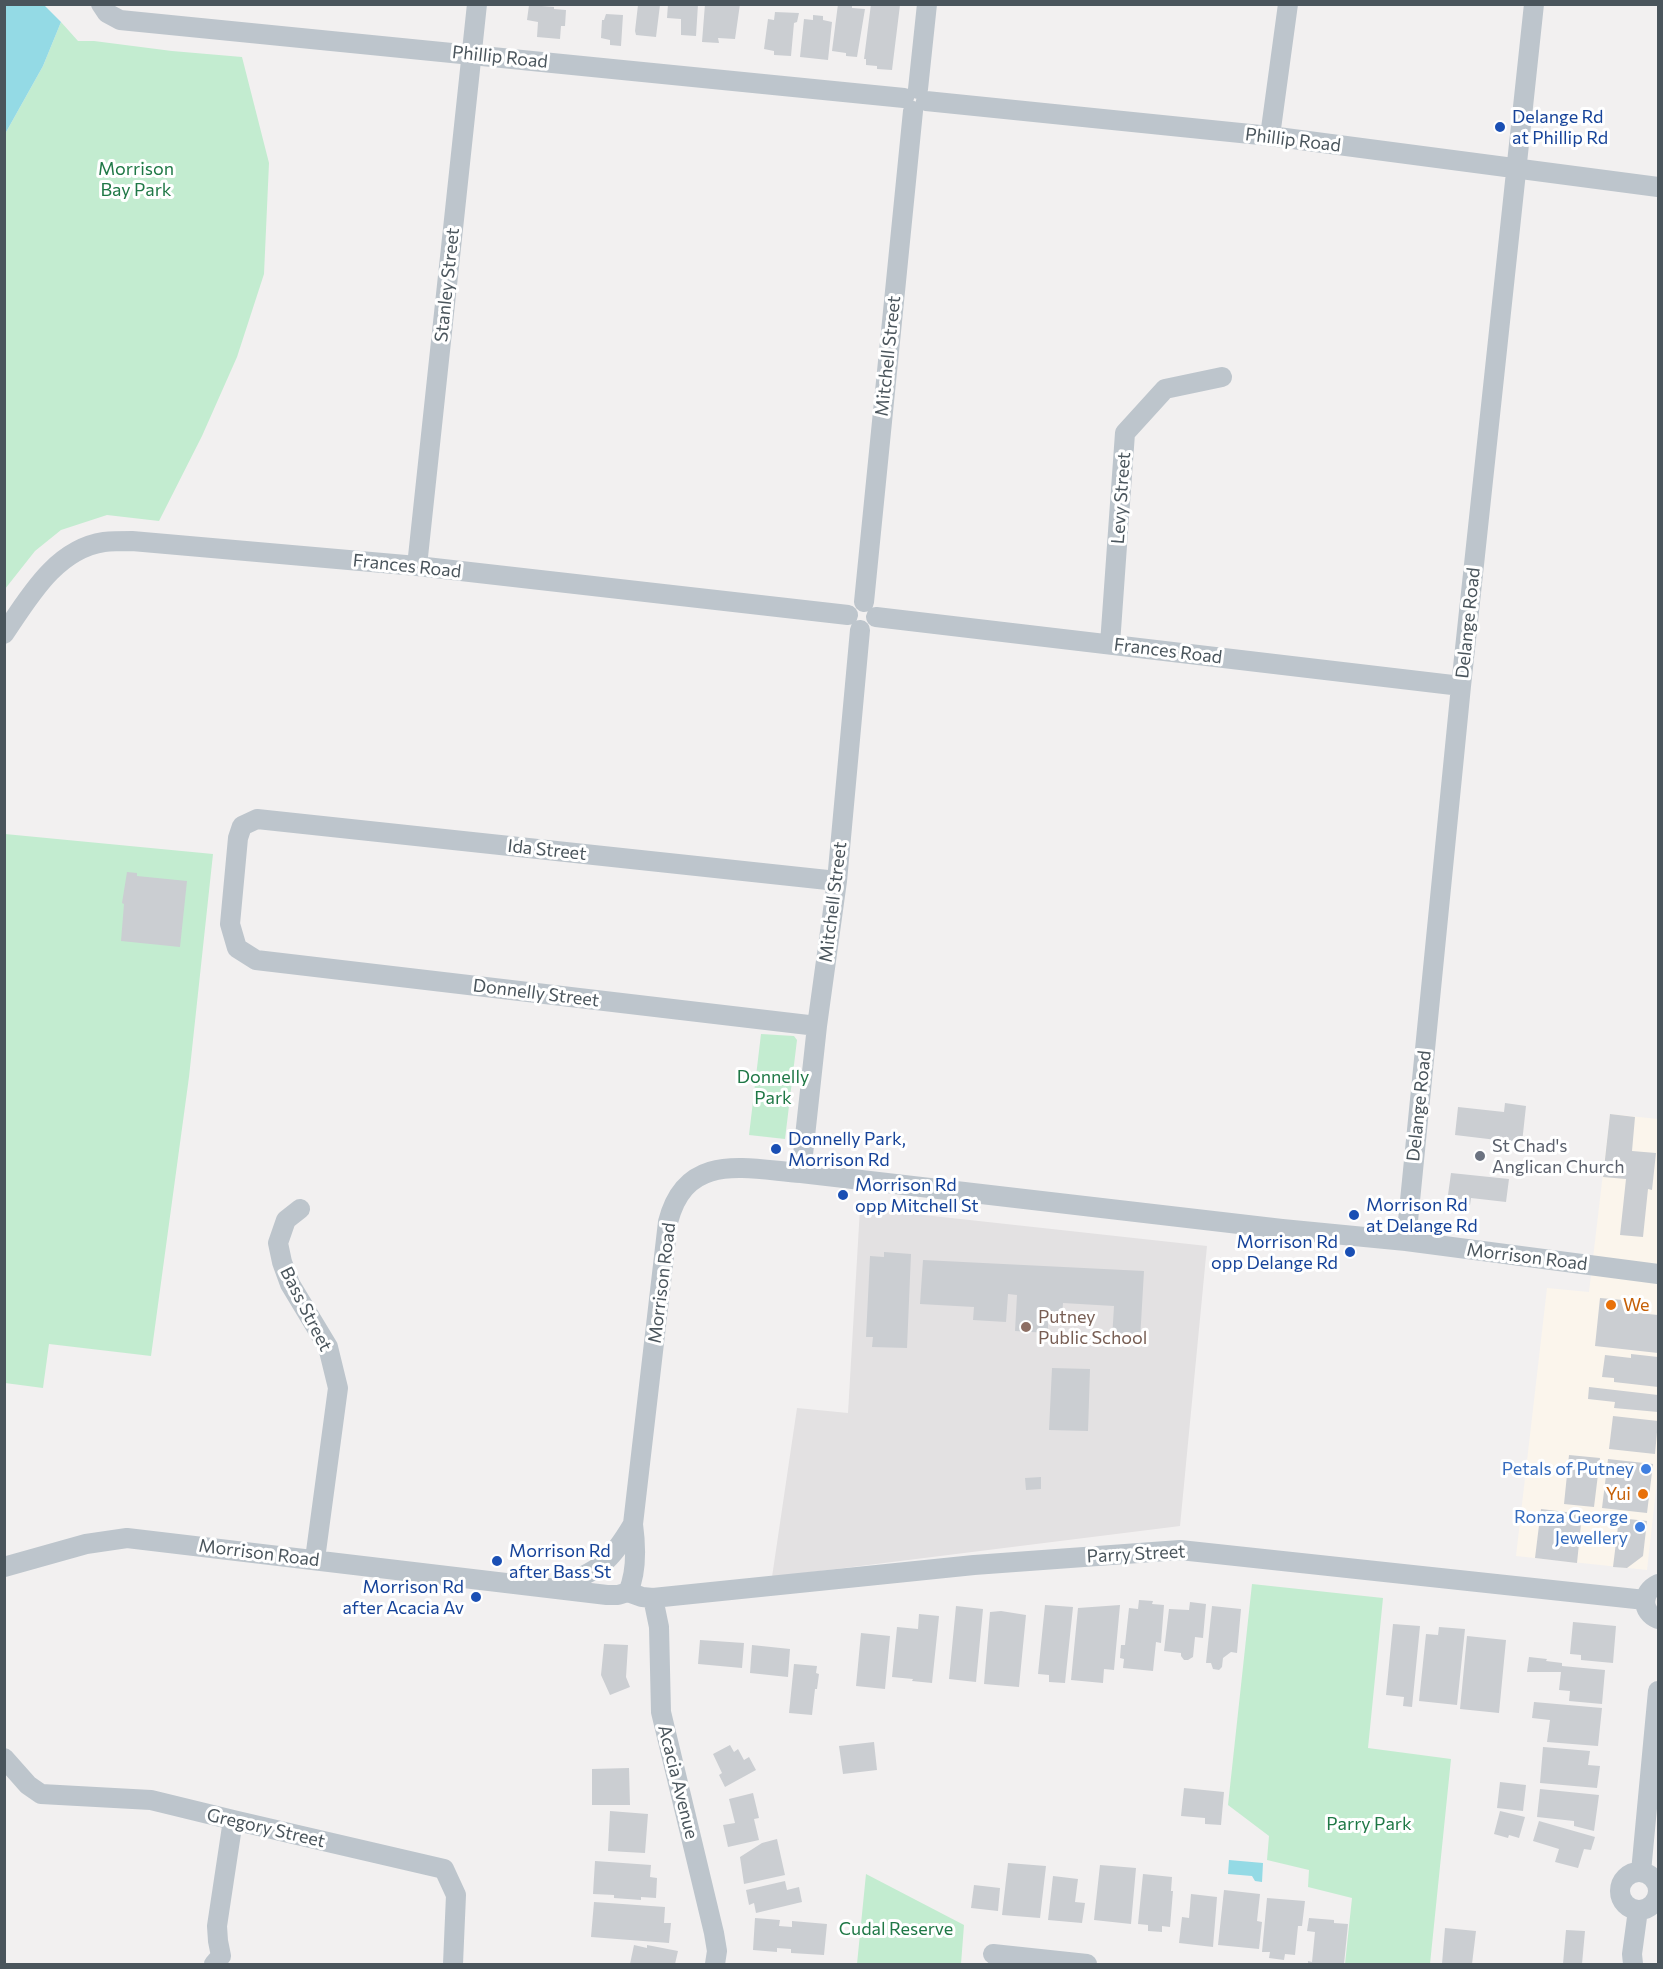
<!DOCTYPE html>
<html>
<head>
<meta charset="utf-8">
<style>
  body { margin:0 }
  #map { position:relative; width:1663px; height:1969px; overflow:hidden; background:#f2f0f0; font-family:Commissioner,sans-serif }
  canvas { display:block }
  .frame { position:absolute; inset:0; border:6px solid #4a555c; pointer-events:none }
</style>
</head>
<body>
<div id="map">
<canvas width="1663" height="1969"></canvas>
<div class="frame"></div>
</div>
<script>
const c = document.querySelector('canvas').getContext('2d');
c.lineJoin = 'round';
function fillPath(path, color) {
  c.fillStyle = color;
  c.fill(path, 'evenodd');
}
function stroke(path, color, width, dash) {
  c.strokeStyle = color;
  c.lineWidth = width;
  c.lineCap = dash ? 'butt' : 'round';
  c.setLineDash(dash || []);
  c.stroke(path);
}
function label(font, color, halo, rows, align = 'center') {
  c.font = font + ' Commissioner,sans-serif';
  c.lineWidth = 6;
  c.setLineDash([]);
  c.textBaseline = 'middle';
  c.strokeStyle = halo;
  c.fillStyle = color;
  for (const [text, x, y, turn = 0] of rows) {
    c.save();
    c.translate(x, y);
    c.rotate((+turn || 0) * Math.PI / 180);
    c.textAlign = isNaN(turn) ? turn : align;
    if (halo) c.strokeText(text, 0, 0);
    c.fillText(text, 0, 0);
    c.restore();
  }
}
const commercial = new Path2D(`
  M1610 1114 1658 1119V1472L1647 1570 1516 1556 1547 1288 1589 1292Z`);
const education = new Path2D(`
  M860 1208 1207 1246 1180 1526 772 1577 797 1408 848 1413Z`);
const green = new Path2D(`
  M61 22 78 41H94L172 51 242 57 269 163 264 274 237 357 202 436 159 521 107 515 61 530 35 551 5 589V134L43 66Z
  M5 834 213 854 189 1077 151 1356 49 1344 43 1388 5 1383Z
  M761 1034 794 1036 797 1040 785 1139 749 1135Z
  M1252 1584 1383 1598 1368 1748 1451 1759 1430 1964H1345L1352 1898 1308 1887 1309 1870 1267 1860 1269 1836 1228 1805Z
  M866 1874 964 1925 961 1964H857Z`);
const water = new Path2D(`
  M5 4 44 5 61 22 43 66 5 134Z
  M1229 1860 1263 1863 1262 1882 1255 1881 1252 1876 1228 1874Z`);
const building = new Path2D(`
  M668 4H698L696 36 681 35V19L667 18Z
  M705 4H740L735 39 718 38 719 43 702 42Z
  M838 4H852V8L865 9 857 57 846 56V53L832 51Z
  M871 4 900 5 892 70 877 69V66L866 65V59H864Z
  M529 5 554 7V9L566 10 565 26H561L560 39 537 37 538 22 527 20Z
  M638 5H660L656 37 636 35 635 31Z
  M775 12 799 13 797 22 794 23 791 56 774 55V51L764 49 768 19 774 20Z
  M606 14 623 15 621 46 610 45V40L601 38 602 20H604Z
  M813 15 823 16V20L832 22 828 60 800 57 804 19 813 20Z
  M127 872 137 873V876L187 881 180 947 121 941 124 904 122 903Z
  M1505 1103 1526 1106 1522 1143 1455 1135 1458 1107 1504 1112Z
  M1610 1114 1635 1117 1632 1151 1656 1153 1652 1190 1648 1189 1643 1237 1620 1235 1626 1179 1603 1177Z
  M1451 1173 1509 1179 1506 1202 1471 1198 1470 1205 1457 1203 1458 1196 1448 1195Z
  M884 1252 911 1254 907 1348 872 1347 873 1337H866L870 1256 884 1257Z
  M923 1260 1144 1271 1140 1340 1112 1339 1114 1306 1063 1303 1062 1317H1048V1333L1015 1331 1017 1295 1008 1294 1006 1322 973 1320 974 1307 920 1304Z
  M1600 1298 1623 1300V1305L1628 1312 1658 1315V1353L1595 1346Z
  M1631 1354 1658 1357V1387L1614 1382V1378L1602 1377 1605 1355 1631 1358Z
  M1052 1368 1090 1369 1088 1431 1049 1430Z
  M1589 1387 1658 1395V1412L1614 1408 1615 1402 1588 1399Z
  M1613 1416 1658 1421 1655 1454 1609 1449Z
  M1569 1455 1600 1458 1594 1507 1564 1504Z
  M1608 1459 1653 1464 1647 1513 1602 1508Z
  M1041 1477V1489L1026 1490 1025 1478Z
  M1541 1509 1582 1514 1577 1563 1535 1558Z
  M1619 1518 1647 1521 1643 1556 1627 1568 1613 1567Z
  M1139 1600 1153 1601 1152 1604 1164 1605 1161 1643 1156 1642 1153 1671 1123 1668 1124 1659 1120 1658 1121 1645H1125L1129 1608 1138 1609Z
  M1190 1602 1206 1604 1203 1638 1195 1637 1193 1657 1188 1660H1184L1181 1656V1653L1164 1651 1169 1609 1189 1610Z
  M1045 1605 1073 1607 1065 1683 1049 1682V1675L1038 1674Z
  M1120 1605 1114 1670 1104 1669 1103 1683 1071 1680 1078 1608Z
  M956 1606 983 1609 976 1682 949 1679Z
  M1212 1606 1241 1609 1237 1653 1231 1652 1223 1658 1222 1667 1219 1670 1213 1669 1211 1663H1206Z
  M1001 1611 1026 1615 1019 1687 984 1684 990 1612Z
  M919 1614 939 1616 932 1683 912 1681 913 1679 892 1677 897 1627 918 1629Z
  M1573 1622 1616 1626 1613 1663 1581 1660V1655L1570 1654Z
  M1393 1624 1420 1626 1412 1707 1403 1706 1404 1697 1386 1695Z
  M1439 1627 1465 1629 1457 1705 1419 1701 1426 1634 1438 1635Z
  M861 1633 890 1636 885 1689 856 1686Z
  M1467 1636 1506 1640 1499 1713 1460 1709Z
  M700 1640 744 1643 742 1668 698 1664Z
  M604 1644 628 1645 626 1677 630 1687 610 1695 601 1675Z
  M752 1645 790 1649 788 1677 750 1673Z
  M1529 1657 1547 1659 1546 1661 1562 1663V1666L1605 1670 1602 1704 1569 1701 1570 1691 1559 1690 1561 1672H1527Z
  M794 1664 817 1666 816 1673 819 1674 817 1689H815L812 1715 789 1713Z
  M1534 1702 1602 1708 1598 1746 1547 1742 1550 1720 1532 1718Z
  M874 1742 877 1770 843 1774 839 1746Z
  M730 1745 734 1752 738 1749 744 1760 749 1757 756 1770 725 1787 719 1775 722 1773 713 1754Z
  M1543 1747 1590 1751 1588 1765 1600 1766 1597 1788 1540 1783Z
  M629 1768 630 1805H592V1769Z
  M1500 1782 1526 1785 1523 1811 1497 1808Z
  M1184 1788 1224 1792 1221 1825 1205 1824V1818L1181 1816Z
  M1540 1789 1599 1795 1594 1831 1574 1826V1821L1537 1817Z
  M753 1793 759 1818 754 1819 759 1840 728 1847 723 1825 735 1823 729 1799Z
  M610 1811 648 1814 645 1853 608 1851Z
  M1500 1811 1525 1817 1519 1838 1509 1835 1508 1838 1494 1834Z
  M1539 1821 1595 1837 1591 1850 1584 1849 1578 1868 1555 1862 1559 1849 1533 1841Z
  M777 1839 785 1875 744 1884 740 1857 762 1843Z
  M595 1861 651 1865 650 1877 657 1878 656 1898 641 1897V1900L614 1898V1895L593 1894Z
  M1008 1863 1046 1866 1040 1918 1002 1915Z
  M1100 1865 1136 1868 1131 1924 1094 1920Z
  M1143 1874 1172 1877 1171 1891H1173L1170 1927 1162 1926V1932L1148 1931V1925L1138 1924Z
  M1053 1876 1078 1879 1075 1902 1085 1903 1082 1923 1048 1920Z
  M785 1881 787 1890 799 1887 802 1902 756 1913 754 1903 749 1905 746 1890Z
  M974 1885 1000 1888 998 1911 971 1908Z
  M1224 1890 1260 1894 1257 1921 1262 1922 1259 1949 1218 1945Z
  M1191 1894 1217 1897 1213 1947 1179 1943 1182 1917 1189 1918Z
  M1267 1898 1305 1901 1302 1926H1298L1295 1955 1285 1954 1284 1960 1269 1958 1270 1952H1262Z
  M594 1902 665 1907 664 1923H671L669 1943 591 1937Z
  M755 1918 780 1920 779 1926 792 1927V1921L827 1924 824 1955 791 1953V1949L777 1948V1952L753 1950Z
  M1309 1918 1334 1920V1923L1348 1924 1344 1964H1308V1961L1312 1962 1315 1932 1307 1931Z
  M1445 1928 1476 1931 1472 1964H1442Z
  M1566 1930 1585 1931 1582 1964H1563Z
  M634 1945 647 1948V1945L678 1951 675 1964H630Z`);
const minor = new Path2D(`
  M101 4 107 13 120 20 904 98
  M918 89 927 4
  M926 101 1270 136 1658 187
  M1270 136 1288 4
  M417 566 477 4
  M864 602 913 111
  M876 617 1461 686
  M4 634C29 597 56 549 104 542 113 541 123 541 132 541L417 566 848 615
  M1110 644 1125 433 1165 389 1222 377
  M817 1026 256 960 237 948 230 924 238 838 242 826 257 819 837 881
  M801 1173 817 1026 837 881 860 630
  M300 1209 286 1220 278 1243 282 1262 290 1284 328 1347 338 1388 315 1559
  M1406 1241 1461 686 1534 4
  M4 1567 86 1544 127 1538 607 1595H618L628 1592C637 1572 636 1546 633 1524L668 1222C686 1151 745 1169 801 1173L1282 1229 1406 1241 1658 1274
  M1658 1584C1641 1592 1641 1612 1658 1619
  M557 1587C599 1571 610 1563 633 1524
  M628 1592 642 1597 653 1598 974 1565 1180 1550 1645 1600
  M653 1598 659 1627 661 1712 714 1933 717 1951 715 1964
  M4 1758 28 1785 41 1794 151 1800 233 1820 444 1869 456 1895 453 1964
  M1641 1872 1658 1691
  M1620 1891a19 19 0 1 1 38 0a19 19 0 1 1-38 0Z
  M993 1954 1087 1964
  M214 1964 221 1956 218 1941 217 1926 233 1820
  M1633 1964 1632 1954 1638 1910`);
const markers = [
  [1500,127,6,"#1a4fb4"],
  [776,1149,6,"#1a4fb4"],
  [1480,1156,6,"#6b7280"],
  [843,1195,6,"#1a4fb4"],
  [1354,1215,6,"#1a4fb4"],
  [1350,1252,6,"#1a4fb4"],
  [1611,1305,6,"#e8710a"],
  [1026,1327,6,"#8d6e63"],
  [1646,1469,6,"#3f7fe0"],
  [1643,1494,6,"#e8710a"],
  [1640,1527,6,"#3f7fe0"],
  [497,1561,6,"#1a4fb4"],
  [476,1597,6,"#1a4fb4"]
];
const streetNames = [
  ["Phillip Road",500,57,6],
  ["Phillip Road",1293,140,7],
  ["Stanley Street",447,285,-84],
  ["Mitchell Street",888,356,-84],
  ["Levy Street",1121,498,-86],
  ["Frances Road",407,566,6],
  ["Delange Road",1468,623,-84],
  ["Frances Road",1168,651,7],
  ["Ida Street",547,850,6],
  ["Mitchell Street",833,902,-83],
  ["Donnelly Street",536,993,7],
  ["Delange Road",1419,1106,-84],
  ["Morrison Road",1527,1257,7],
  ["Morrison Road",662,1283,-83],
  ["Bass Street",306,1309,63],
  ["Morrison Road",259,1553,7],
  ["Parry Street",1136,1554,-3],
  ["Acacia Avenue",678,1782,76],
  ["Gregory Street",266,1828,13]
];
const transitNames = [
  ["Delange Rd",1512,117],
  ["at Phillip Rd",1512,138],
  ["Donnelly Park,",788,1139],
  ["Morrison Rd",788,1160],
  ["Morrison Rd",855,1185],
  ["opp Mitchell St",855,1206],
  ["Morrison Rd",1366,1205],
  ["at Delange Rd",1366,1226],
  ["Morrison Rd",1338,1242,"right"],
  ["opp Delange Rd",1338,1263,"right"],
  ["Morrison Rd",509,1551],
  ["after Bass St",509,1572],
  ["Morrison Rd",464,1587,"right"],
  ["after Acacia Av",464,1608,"right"]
];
const parkNames = [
  ["Morrison",136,169],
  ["Bay Park",136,190],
  ["Donnelly",773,1077],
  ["Park",773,1098],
  ["Parry Park",1369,1824],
  ["Cudal Reserve",896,1929]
];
const worshipNames = [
  ["St Chad's",1492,1146],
  ["Anglican Church",1492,1167]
];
const foodNames = [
  ["We",1623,1305],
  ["Yui",1631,1494,"right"]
];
const educationNames = [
  ["Putney",1038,1317],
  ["Public School",1038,1338]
];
const shopNames = [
  ["Petals of Putney",1634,1469],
  ["Ronza George",1628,1517],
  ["Jewellery",1628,1538]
];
fillPath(commercial, '#fbf5ec');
fillPath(education, '#e3e1e2');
fillPath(green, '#c3ecd0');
fillPath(water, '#94dae5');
fillPath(building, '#cbced2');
stroke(minor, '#bdc5cc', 20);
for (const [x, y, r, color] of markers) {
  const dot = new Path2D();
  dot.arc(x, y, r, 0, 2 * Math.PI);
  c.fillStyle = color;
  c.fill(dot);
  stroke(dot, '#fff', 2);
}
label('18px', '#4a555c', '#fff', streetNames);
label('18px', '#164399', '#fff', transitNames, 'left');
label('18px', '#1f7846', '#fff', parkNames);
label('18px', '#5b616d', '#fff', worshipNames, 'left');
label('18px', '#c56008', '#fff', foodNames, 'left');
label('18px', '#785e54', '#fff', educationNames, 'left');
label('18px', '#366cbe', '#fff', shopNames, 'right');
</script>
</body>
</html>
